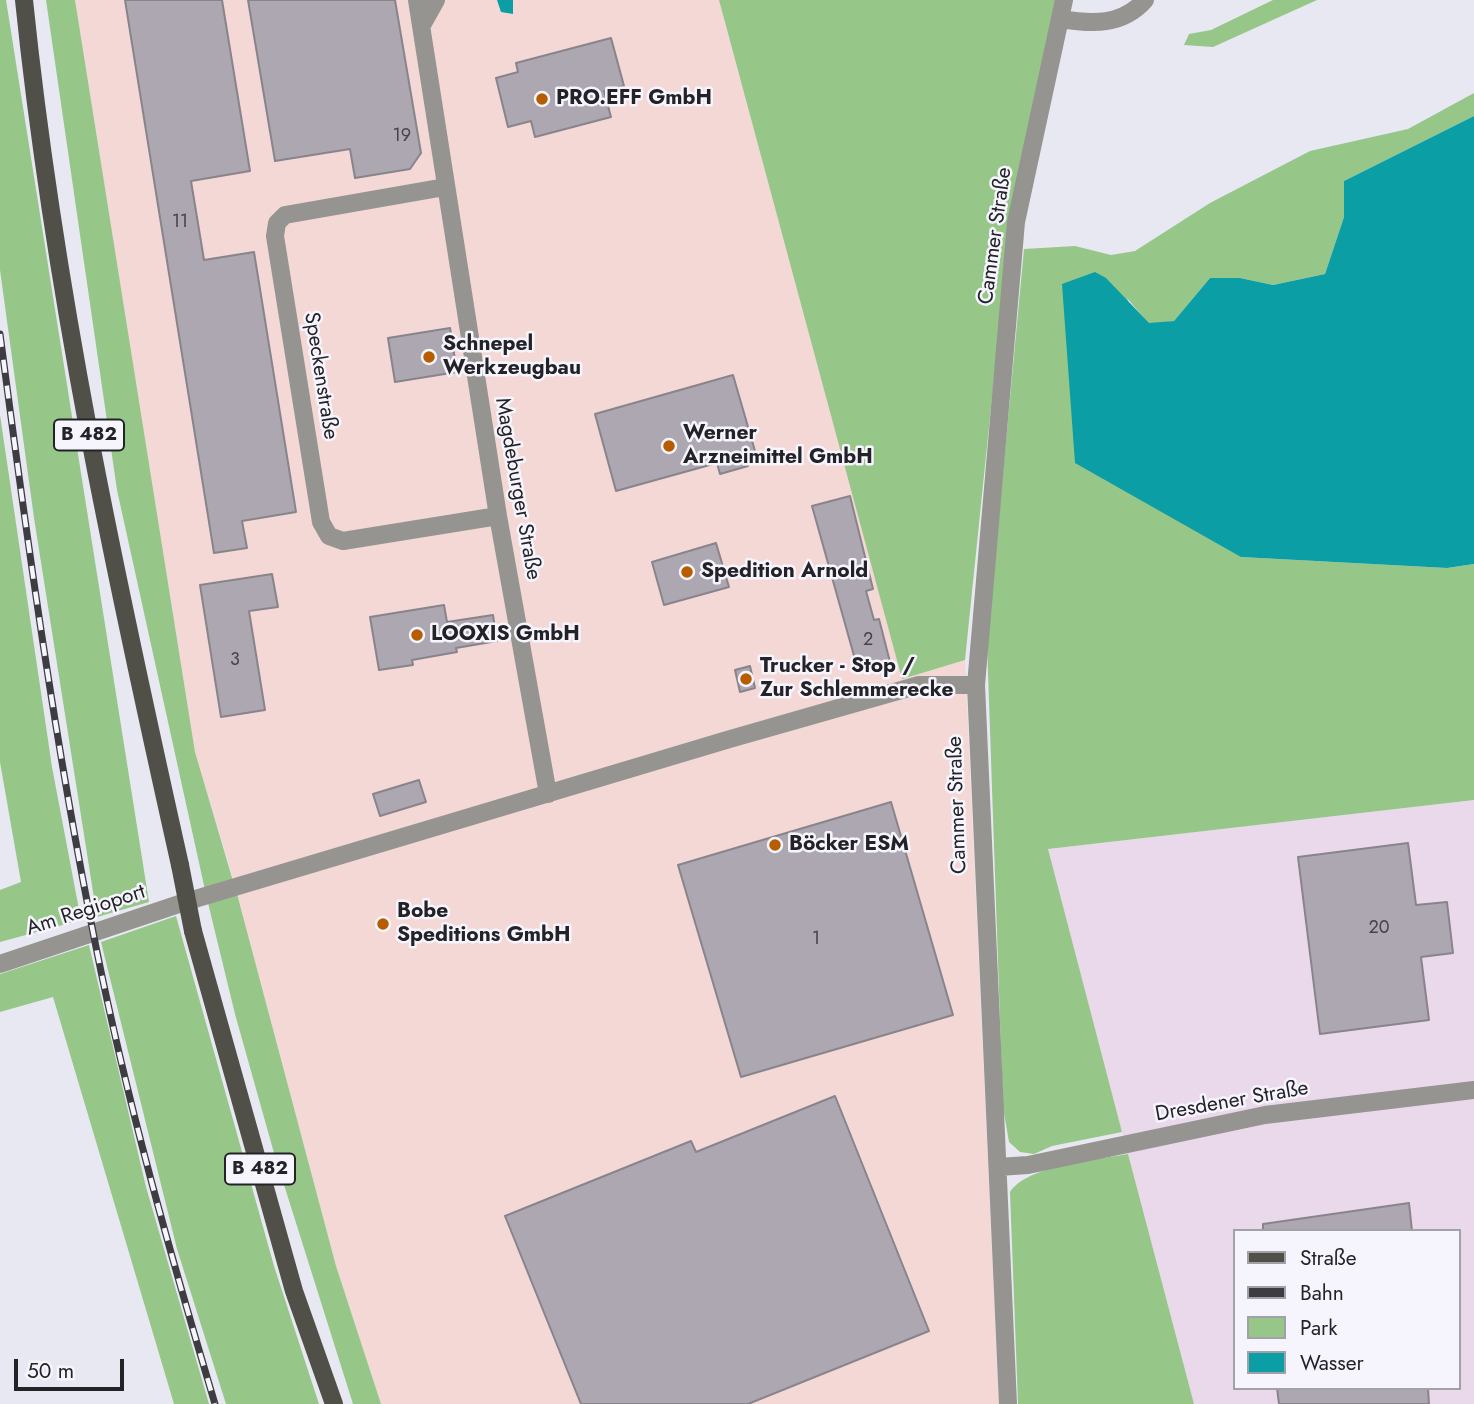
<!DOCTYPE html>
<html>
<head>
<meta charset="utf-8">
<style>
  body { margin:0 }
  #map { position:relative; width:1474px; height:1404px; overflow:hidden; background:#e8e8f2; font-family:Jost,sans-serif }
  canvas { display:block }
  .legend { position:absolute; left:1233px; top:1229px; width:228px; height:161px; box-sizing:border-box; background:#f6f5fe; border:2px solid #a2a1a8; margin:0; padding:9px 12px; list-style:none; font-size:21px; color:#232327 }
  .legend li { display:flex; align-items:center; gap:14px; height:35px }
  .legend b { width:35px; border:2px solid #a2a1a8 }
  .scale { position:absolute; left:14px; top:1359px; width:110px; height:32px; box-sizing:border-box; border:4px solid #232327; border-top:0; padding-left:9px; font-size:21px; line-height:24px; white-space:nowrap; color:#232327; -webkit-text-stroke:5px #f6f5fe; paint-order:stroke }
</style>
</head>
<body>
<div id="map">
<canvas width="1474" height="1404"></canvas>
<ul class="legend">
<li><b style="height:9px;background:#515048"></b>Straße</li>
<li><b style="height:9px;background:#3c3c41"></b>Bahn</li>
<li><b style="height:19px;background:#97c689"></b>Park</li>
<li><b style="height:19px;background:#0b9ea4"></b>Wasser</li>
</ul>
<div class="scale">50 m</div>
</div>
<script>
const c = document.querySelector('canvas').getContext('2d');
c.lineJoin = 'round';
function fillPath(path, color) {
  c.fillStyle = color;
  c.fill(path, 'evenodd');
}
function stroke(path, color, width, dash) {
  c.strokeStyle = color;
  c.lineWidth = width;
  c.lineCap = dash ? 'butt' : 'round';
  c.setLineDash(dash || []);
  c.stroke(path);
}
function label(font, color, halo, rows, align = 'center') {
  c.font = font + ' Jost,sans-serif';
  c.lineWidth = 5;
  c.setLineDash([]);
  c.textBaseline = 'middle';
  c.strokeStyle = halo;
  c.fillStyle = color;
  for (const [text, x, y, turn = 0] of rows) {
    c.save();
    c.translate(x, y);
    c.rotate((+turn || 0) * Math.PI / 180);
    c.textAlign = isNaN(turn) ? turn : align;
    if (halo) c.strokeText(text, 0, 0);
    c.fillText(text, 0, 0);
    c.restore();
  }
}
const commercial = new Path2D(`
  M1474 800V1404H1194L1047 849ZM1234 1231H1458V1388H1234Z`);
const industrial = new Path2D(`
  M75 0H719L902 678 965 660 999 1404H381L336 1266 230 868 195 752Z`);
const green = new Path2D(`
  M0 0H6L149 902 97 917 34 518 0 270Z
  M46 0H75L195 752 233 881 205 890 117 490Z
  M719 0H1057L1008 242 965 660 902 679Z
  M1273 0H1317L1213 47 1184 45 1189 34 1211 30Z
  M1474 93V116L1344 181V217L1325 274 1273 285 1240 278H1210L1174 321 1149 324 1127 298 1241 557 1447 568 1474 564V800L1048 849 1122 1132 1052 1146 1034 1154 1020 1152 1009 1142 1003 1107 987 643 1024 249 1075 246 1111 255 1135 251 1210 203 1310 151 1408 129Z
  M0 415 52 767 81 920 0 942V890L21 882 0 762Z
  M237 894 336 1266 381 1404H353L274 1153 235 1014 208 903Z
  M176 916 274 1266 319 1404H226L177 1249 101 942Z
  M89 945 146 1187 209 1404H174L53 997 0 1012V974Z
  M1128 1154 1194 1404H1018L1010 1192C1028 1165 1096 1160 1128 1154Z`);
const water = new Path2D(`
  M497 0H513V14L501 12Z
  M1474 116V564L1447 568 1241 557 1075 463 1062 284 1095 272 1106 278 1149 323 1174 321 1210 278H1240L1273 285 1325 274 1344 217V181Z`);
const building = new Path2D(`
  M125 0H222L250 171 191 181 204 260 254 252 296 512 242 521 247 548 214 553Z
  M248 0H395L421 153 410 169 355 178 350 149 275 161Z
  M611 38 624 86 604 91 611 117 535 137 531 121 508 127 496 78 518 72 516 63Z
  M450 328 457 372 395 382 388 338Z
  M733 375 755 451 745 453 748 466 720 474 717 463 616 491 595 414Z
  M850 496 873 589 866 591 874 620 879 619 890 662 858 670 812 506Z
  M716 543 729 587 664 605 652 562Z
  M272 574 278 607 249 611 265 710 221 717 200 585Z
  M444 605 447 622 493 615 497 641 456 648 457 652 412 660 413 665 379 670 370 617Z
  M750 666 755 688 740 692 735 670Z
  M419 780 426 802 380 816 373 794Z
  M891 802 953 1015 741 1077 678 865Z
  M1408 843 1416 905 1447 902 1453 953 1421 957 1429 1020 1320 1034 1298 857Z
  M835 1096 929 1331 748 1404H581L505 1216 691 1141 696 1152Z
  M1409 1203 1412 1231H1263V1224Z
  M1277 1388H1428L1429 1404H1279Z`);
const minor = new Path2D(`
  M417 0 498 516 548 794
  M1060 19C1092 24 1122 26 1145 0
  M422 25 436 0
  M445 187 285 215 277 223 275 236 321 522 329 536 343 541 498 516
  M0 964 185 902 730 739 919 685H976
  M999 1167 1028 1165 1265 1115 1474 1090
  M1008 1404 976 685 1016 222 1064 0`);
const major = new Path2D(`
  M24 0C54 292 116 579 180 865
  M193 931 294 1291 334 1404`);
const rail = new Path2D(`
  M0 334C27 540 55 744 96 947 127 1102 170 1253 215 1404`);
const majorBridge = new Path2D(`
  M180 865 193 931`);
const markers = [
  [542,99,7,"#b85c00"],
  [429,357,7,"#b85c00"],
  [669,446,7,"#b85c00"],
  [687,572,7,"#b85c00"],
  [417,635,7,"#b85c00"],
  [746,679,7,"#b85c00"],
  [775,845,7,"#b85c00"],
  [383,924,7,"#b85c00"]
];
const numberNames = [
  ["19",402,137],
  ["11",180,223],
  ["2",868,641],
  ["3",235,661],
  ["20",1379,929],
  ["1",816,940]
];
const shields = [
  [89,435,70],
  [260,1169,70]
];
const shieldNames = [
  ["B 482",89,435],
  ["B 482",260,1169]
];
const poiNames = [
  ["PRO.EFF GmbH",556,99],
  ["Schnepel",443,345],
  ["Werkzeugbau",443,369],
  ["Werner",683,434],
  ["Arzneimittel GmbH",683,458],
  ["Spedition Arnold",701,572],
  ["LOOXIS GmbH",431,635],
  ["Trucker - Stop /",760,667],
  ["Zur Schlemmerecke",760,691],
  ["Böcker ESM",789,845],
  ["Bobe",397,912],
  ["Speditions GmbH",397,936]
];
const streetNames = [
  ["Cammer Straße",996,236,-82],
  ["Speckenstraße",320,376,81],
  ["Magdeburger Straße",517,489,80],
  ["Cammer Straße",958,805,-92],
  ["Am Regioport",86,911,-18],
  ["Dresdener Straße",1232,1102,-10]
];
fillPath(commercial, '#e9d9eb');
fillPath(industrial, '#f3d8d5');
fillPath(green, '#97c689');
fillPath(water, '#0b9ea4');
fillPath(building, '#aca7b0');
stroke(building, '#89848c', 2);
stroke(minor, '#959490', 18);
stroke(major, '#515048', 18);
stroke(rail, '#3c3c41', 7);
stroke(rail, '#f6f5fe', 4.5, [13]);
stroke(majorBridge, '#515048', 18);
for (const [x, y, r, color] of markers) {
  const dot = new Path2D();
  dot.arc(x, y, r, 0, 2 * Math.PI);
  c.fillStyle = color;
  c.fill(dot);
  stroke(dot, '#f6f5fe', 2.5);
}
label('18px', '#454449', null, numberNames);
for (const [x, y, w] of shields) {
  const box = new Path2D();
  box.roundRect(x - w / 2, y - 15.5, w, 31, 5);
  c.fillStyle = '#f6f5fe';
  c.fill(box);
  stroke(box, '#232327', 2);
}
label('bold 19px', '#232327', null, shieldNames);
label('bold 21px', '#232327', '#f6f5fe', poiNames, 'left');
label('21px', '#232327', '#f6f5fe', streetNames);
</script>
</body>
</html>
